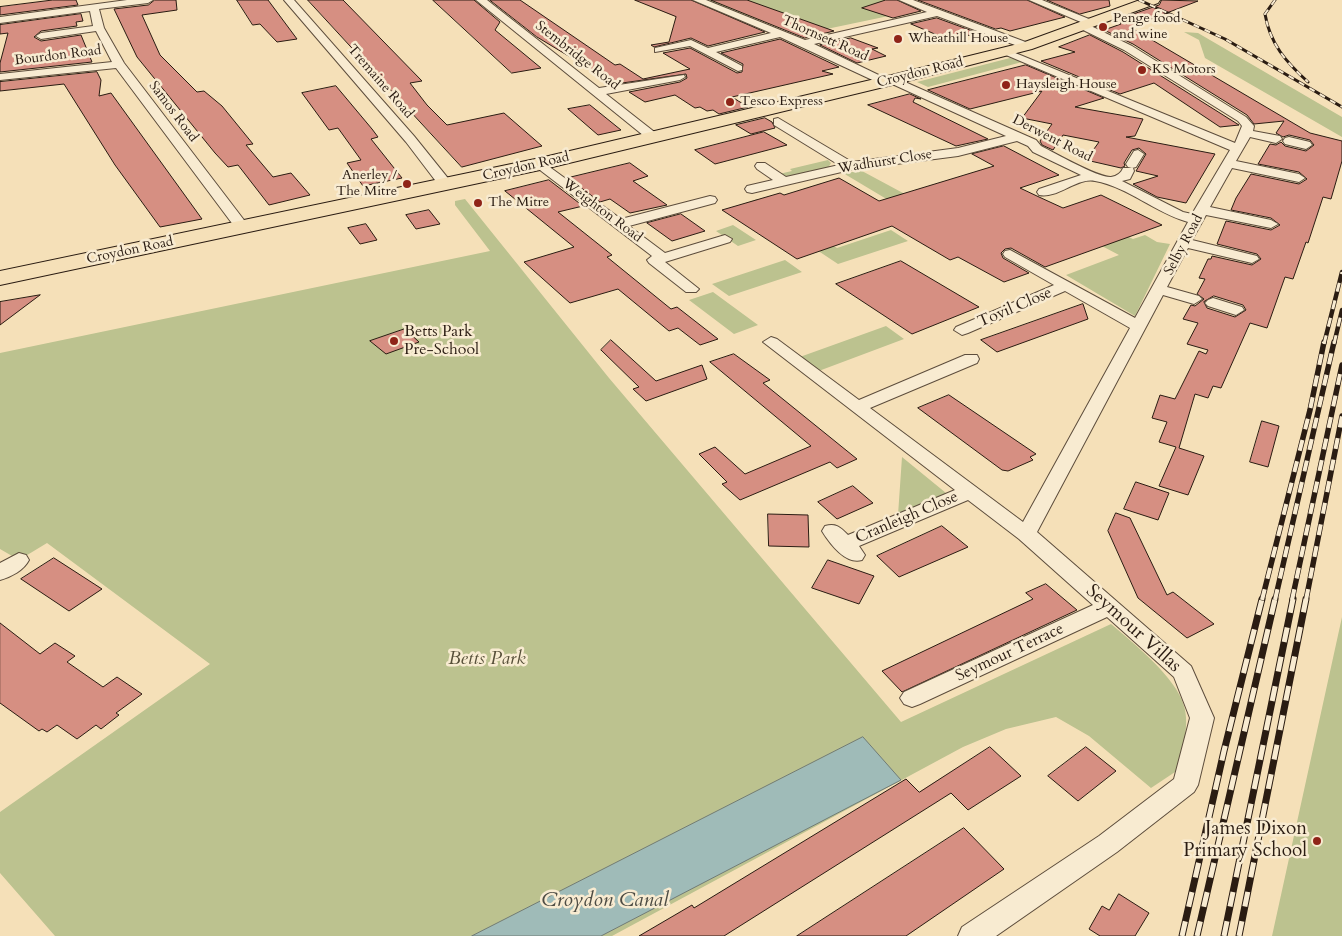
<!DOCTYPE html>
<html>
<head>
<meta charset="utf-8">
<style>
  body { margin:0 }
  canvas { display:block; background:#f5e0b8 }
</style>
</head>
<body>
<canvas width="1342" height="936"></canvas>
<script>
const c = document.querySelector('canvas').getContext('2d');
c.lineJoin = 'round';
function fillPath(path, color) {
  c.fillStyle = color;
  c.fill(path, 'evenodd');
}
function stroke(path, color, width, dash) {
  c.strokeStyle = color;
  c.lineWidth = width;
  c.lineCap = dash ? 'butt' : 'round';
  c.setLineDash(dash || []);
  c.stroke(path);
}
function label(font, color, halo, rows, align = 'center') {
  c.font = font + ' Cardo,serif';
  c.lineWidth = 5;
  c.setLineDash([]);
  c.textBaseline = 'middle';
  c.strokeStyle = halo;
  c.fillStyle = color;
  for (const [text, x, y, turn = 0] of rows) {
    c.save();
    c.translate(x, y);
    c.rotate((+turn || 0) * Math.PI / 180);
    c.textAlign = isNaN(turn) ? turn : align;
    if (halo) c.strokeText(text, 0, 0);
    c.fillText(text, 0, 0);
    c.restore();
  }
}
const green = new Path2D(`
  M706 0H896L922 9 798 35Z
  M1184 32 1198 33 1342 117V137L1205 58 1199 40Z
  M1010 58 1022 62 928 87 917 82Z
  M828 160 831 163 828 168 789 178 779 174 792 171 790 169Z
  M862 171 957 222 940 231 843 173Z
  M465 199 609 378 901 722 1111 624C1132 642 1177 678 1184 706 1190 726 1182 750 1178 770L1151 788 1089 736 1056 717 1006 729 963 747 612 936H55L0 873V812L210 664 47 543 19 560 0 549V353L490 251 455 205V201Z
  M757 199 837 248 891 230 908 241 838 264 746 203Z
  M1067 208 1133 239 1145 235 1157 242 1170 244 1135 316 1066 275 1119 255 1043 215Z
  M733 225 756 240 738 246 716 231Z
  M785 260 802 272 729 296 712 284Z
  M713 292 758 325 734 334 689 300Z
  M886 326 904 339 816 372 797 358Z
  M902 457 946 493 898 515Z
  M1342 617V936H1272Z`);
const water = new Path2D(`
  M863 737 901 780 601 936H472Z`);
const building = new Path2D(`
  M53 0H76L78 5 0 15V7Z
  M155 0H176L177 10 142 15 160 55 197 92 204 91 222 106 253 144 246 145 273 177 291 173 310 195 269 205 238 165 228 167 215 153 137 57 114 9 148 5Z
  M237 0H268L297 39 277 42 260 24 253 25Z
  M308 0H343L422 81 410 83 427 105 447 125 504 113 542 146 462 167Z
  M433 0H474L500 22 495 30 541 68 512 73Z
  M490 0H520L615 65 620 64 643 79 690 69 663 53 690 48 737 73 742 72 743 64 721 53 780 39 839 67 822 71 833 74 732 97 748 107 719 114 713 110 707 111 700 107 695 108 675 95 645 102 629 92 680 82 687 78 686 74 615 84 537 37Z
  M635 0H691L765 32 708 46 691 38 654 47 651 45 669 42 676 17Z
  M711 0H747L834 31 805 38Z
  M886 0H897L921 11 893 18 862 8Z
  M918 0H1027L1065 17 1010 31 1001 28 996 29Z
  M1047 0H1109L1110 6 1080 14Z
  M1162 0 1198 1 1130 27 1310 133 1342 141V161L1331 199 1323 197 1308 243 1306 242 1293 279 1285 277 1267 328 1250 323 1221 388 1213 386 1208 398 1195 394 1179 448 1204 456 1188 495 1159 486 1176 447 1159 442 1167 422 1152 418 1160 395 1175 399 1199 351 1206 354 1208 350 1187 344 1198 323 1183 319 1191 305 1195 306 1204 299 1197 294 1205 279 1199 278 1208 259H1211L1212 256 1252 265 1261 259 1257 254 1217 244 1226 221 1271 230 1280 225 1271 218 1231 210 1236 198 1251 174 1299 184 1307 179 1299 172 1258 164 1270 144 1276 145 1281 142 1285 146 1306 151 1314 145 1310 140 1289 135 1283 137 1276 133 1284 121 1254 124 1247 115 1133 44 1104 30 1121 24 1119 19 1159 5ZM1214 296 1243 305 1246 310 1235 317 1207 308 1204 302Z
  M81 14 83 21 76 22 77 26 41 31 34 37 41 41 81 35 92 62 0 72V63L8 33 0 34V25Z
  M937 18 978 33 949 40 911 24Z
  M1090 35 1123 52 1239 125 1220 127 1154 83 1120 94 1041 61 1075 52 1059 47Z
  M851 38 878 48 872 49 886 56 857 63 820 45Z
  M1026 65 1104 98 1075 107 1143 119 1135 136 1126 137 1215 154 1186 203 1157 197 1133 184 1158 176 1136 171 1146 154 1139 148 1132 150 1124 163 1125 166 1121 168 1086 160 1099 142 1063 135 1053 150 1042 145 1040 141 1052 124 1022 118 1042 91 970 109 928 90Z
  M97 72 101 80 99 96 111 93 202 219 160 227 115 165 64 84 0 91V82Z
  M336 86 372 129 378 137 371 139 402 178 363 186 347 163 361 160 338 128 329 130 302 93Z
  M910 94 921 99 915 98 913 102 988 139 956 146 868 105Z
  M590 105 621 130 598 135 568 109Z
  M765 118 772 122 775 128 751 134 736 125Z
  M764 132 787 145 715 164 695 150Z
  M1004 146 1059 175 1020 188 1039 197 1063 208 1101 195 1162 225 1045 267 1011 248 1005 249 1001 253 1003 258 1029 273 1004 282 958 257 950 260 892 226 797 259 722 210 780 193 784 195 839 178 879 201 994 166 972 154Z
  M630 163 648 176 633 181 667 205 630 213 610 199 600 202 568 178Z
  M549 180 583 206 558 212 612 255 607 257 671 309 677 307 718 339 700 345 678 328 669 331 618 289 570 303 524 262 574 247 505 191Z
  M429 210 440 224 416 229 406 215Z
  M681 214 705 231 672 241 647 223Z
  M366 224 377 240 360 244 348 228Z
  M901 261 979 307 912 334 836 284Z
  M40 295 0 325V302Z
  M1083 304 1088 319 997 352 981 340Z
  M405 329 419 342 386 354 370 341Z
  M611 340 656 381 702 365 707 379 646 401 633 389 639 387 601 350Z
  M734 354 770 380 763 383 857 459 837 468 830 462 740 500 722 484 727 482 699 454 715 447 745 474 811 446 710 362Z
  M949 395 1036 454 1030 457 1033 460 1008 471 1002 470 918 408Z
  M1262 421 1279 426 1268 467 1250 462Z
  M1136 482 1169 493 1158 520 1124 509Z
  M853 486 873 503 837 519 818 502Z
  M1116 513 1130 518 1167 595 1173 592 1214 624 1187 638 1138 598 1108 531Z
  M768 514 808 515 809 547 769 546Z
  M942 526 968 547 899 577 877 556Z
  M54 558 102 589 69 611 21 579Z
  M828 560 874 576 859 604 812 588Z
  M1046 584 1077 610 902 692 882 671 1033 599 1026 593Z
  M0 623 40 654 55 643 75 656 67 662 103 687 117 677 142 694 116 713 119 715 101 729 96 725 77 739 57 725 47 732 42 729 39 731 0 703Z
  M990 747 1021 776 968 810 951 793 724 936H639L692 905 694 908 906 779 919 792Z
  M1086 747 1116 771 1078 801 1048 776Z
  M964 828 1004 869 906 936H797Z
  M1119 894 1149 913 1135 936H1100L1089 929 1102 906 1109 910Z`);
const street = new Path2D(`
  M127 0H153L148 3 99 9 104 28 124 63 247 224 249 227 247 230H237L116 68 0 80V74L112 62 96 31 41 39 36 36 41 33 93 26 90 11 0 23V17Z
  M284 0H294L414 136 451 182 453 185 451 188H441L406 142Z
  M476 0H487L599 88 684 75 685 77 680 80 606 94 657 134 659 137 657 140H649Z
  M693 0H706L805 40 927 12 899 0H913L1031 44V48H1023L937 16 814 44 887 79 896 78 1036 140 1041 146C1055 153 1098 178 1111 177 1117 176 1121 173 1123 168H1133L1134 171 1130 179 1122 181 1183 212 1192 214 1230 150 999 52 1004 49 1008 50 1235 143 1242 126 1238 121 1124 50 1079 28 1078 26 1083 23 1029 0H1042L1094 21V25L1091 26 1132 46 1246 117 1254 126 1253 131 1280 136 1282 139 1276 143 1250 137 1236 161 1299 174 1305 178 1299 182 1232 168 1210 207 1271 220 1278 224 1271 228 1206 215 1192 240 1257 256 1259 259 1252 263 1188 248 1167 287 1199 296 1202 299 1194 304 1163 295 1037 532 1191 666 1214 718 1198 785 1194 792 1117 852 996 936H958L962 927 1099 836 1174 779 1190 718 1174 677 1107 617 920 704 912 707 904 704 900 698 904 692 1093 605 1019 539 968 500 859 546 865 555 862 560C846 565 830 544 822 531L825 526C836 523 840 527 848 535L955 490 763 342 771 337 777 339 859 400 965 355H977L979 359 977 363 870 408 1023 522 1130 328 1065 291 968 333 962 335 954 330 956 327 1054 285 1005 257 1003 254 1005 251 1010 250 1135 318 1188 222C1156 213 1128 187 1095 181 1077 177 1058 199 1039 195L1037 192 1039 189 1081 175 1033 152 1028 146 1017 141 958 156 850 170 752 193 747 192 745 189 747 186 773 180 757 169 755 166 757 163H765L786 177 839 165 774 125V119L778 118 852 162 958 148 1006 136 890 83 881 84 780 37 716 52 742 66V70L738 71 690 46 655 52V48L691 40 708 48 771 33Z
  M1289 137 1310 142 1312 145 1306 149 1285 144 1283 141 1285 138Z
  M1138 150 1144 154 1136 167 1132 168 1128 167 1126 164 1134 151Z
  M540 160 621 219 710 196 715 197 717 200 715 203 629 226 665 253 725 235 732 239 730 242 665 262 699 289 696 292H686L649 263 647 260 652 256 536 167 534 164Z
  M1213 298 1242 307 1244 310 1236 315 1208 306 1205 303 1208 300Z
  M19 553 26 555 29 560C24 570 11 577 0 580V563Z`);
const primary = new Path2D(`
  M1140 0H1160L1158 3 1032 49 892 85 540 170 0 285V271L540 158 892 75 1022 43Z`);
const railFar3 = new Path2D(`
  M1139 0 1225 39 1342 107
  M1275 0 1265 14C1270 44 1286 62 1308 82`);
const railFar2 = new Path2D(`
  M1324 344 1342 272
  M1334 344 1342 310`);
const railFar1 = new Path2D(`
  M1262 600 1310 410 1324 342
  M1275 600 1334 342
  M1292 600 1342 365
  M1306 600 1342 416`);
const rail = new Path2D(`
  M1182 936 1224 751 1262 599
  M1197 936 1275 599
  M1224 936 1293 599
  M1239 936 1306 599`);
const markers = [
  [1103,27,5,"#8f2418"],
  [898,39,5,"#8f2418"],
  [1142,70,5,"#8f2418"],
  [1006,85,5,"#8f2418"],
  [730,102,5,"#8f2418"],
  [407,184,5,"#8f2418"],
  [478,203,5,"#8f2418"],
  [394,341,5,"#8f2418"],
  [1317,841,5,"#8f2418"]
];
const farPoinames = [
  ["Penge food",1113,19],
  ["and wine",1113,35],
  ["Wheathill House",908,39],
  ["KS Motors",1152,70],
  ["Haysleigh House",1016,85],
  ["Tesco Express",740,102],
  ["Anerley /",397,176,"right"],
  ["The Mitre",397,192,"right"],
  ["The Mitre",488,203]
];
const farStreetnames = [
  ["Thornsett Road",825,39,24],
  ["Bourdon Road",58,56,-7],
  ["Stembridge Road",577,56,38],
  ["Croydon Road",920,73,-14],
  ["Tremaine Road",380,82,49],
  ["Samos Road",173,112,53],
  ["Derwent Road",1052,139,27],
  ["Wadhurst Close",885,162,-9],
  ["Croydon Road",526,167,-13],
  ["Weighton Road",602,211,37],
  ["Selby Road",1184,245,-62],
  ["Croydon Road",130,251,-12]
];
const streetNames = [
  ["Tovil Close",1015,308,-23],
  ["Cranleigh Close",907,518,-23],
  ["Seymour Terrace",1010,653,-25]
];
const poiNames = [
  ["Betts Park",404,332],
  ["Pre-School",404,350]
];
const nearStreetnames = [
  ["Seymour Villas",1133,629,42]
];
const nearParknames = [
  ["Betts Park",487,660]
];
const nearPoinames = [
  ["James Dixon",1307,830],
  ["Primary School",1307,852]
];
const nearWaternames = [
  ["Croydon Canal",605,901]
];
fillPath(green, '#bcc28f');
fillPath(water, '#9fbbb8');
stroke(water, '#707b76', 1);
fillPath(building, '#d68f82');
stroke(building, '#2a1c12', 1);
stroke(street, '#5d4d3c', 2);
stroke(primary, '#2a1c12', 2);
fillPath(street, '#f8ebd1');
fillPath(primary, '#f5e0b8');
stroke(railFar3, '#2a1c12', 3);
stroke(railFar2, '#2a1c12', 4.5);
stroke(railFar1, '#2a1c12', 5.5);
stroke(rail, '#2a1c12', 7);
stroke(railFar3, '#f8ebd1', 2, [6]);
stroke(railFar2, '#f8ebd1', 3, [9]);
stroke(railFar1, '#f8ebd1', 4, [11]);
stroke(rail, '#f8ebd1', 5, [15]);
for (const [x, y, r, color] of markers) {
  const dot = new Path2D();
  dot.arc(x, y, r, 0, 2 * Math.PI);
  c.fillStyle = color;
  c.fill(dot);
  stroke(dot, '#f8ebd1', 2);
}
label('14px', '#2a1c12', '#f8ebd1', farPoinames, 'left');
label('14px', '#2a1c12', '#f8ebd1', farStreetnames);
label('16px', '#2a1c12', '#f8ebd1', streetNames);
label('16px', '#2a1c12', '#f8ebd1', poiNames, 'left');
label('19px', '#2a1c12', '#f8ebd1', nearStreetnames);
label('italic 19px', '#564e38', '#f8ebd1', nearParknames);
label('19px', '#2a1c12', '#f8ebd1', nearPoinames, 'right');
label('italic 21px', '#4d4c44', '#f8ebd1', nearWaternames);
</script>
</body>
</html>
